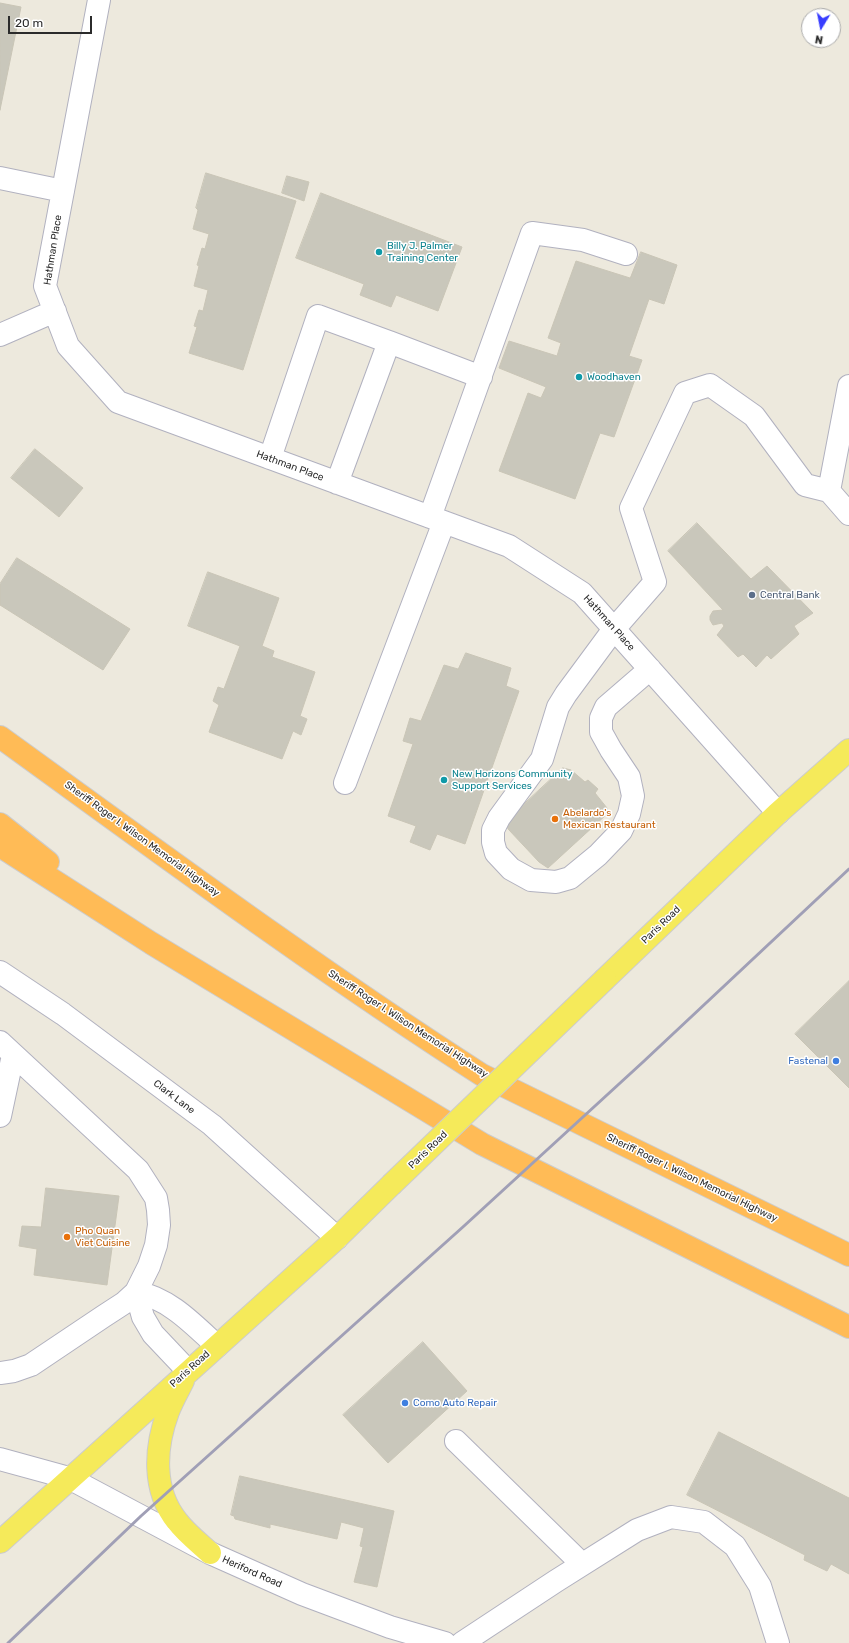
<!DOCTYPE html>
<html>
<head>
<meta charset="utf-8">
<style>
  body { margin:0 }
  #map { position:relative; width:849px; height:1643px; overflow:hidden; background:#ede9dd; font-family:Rubik,sans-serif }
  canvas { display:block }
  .north { position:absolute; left:801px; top:8px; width:40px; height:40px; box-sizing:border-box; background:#fff; border:1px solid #aaa; border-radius:50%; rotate:190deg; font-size:11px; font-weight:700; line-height:16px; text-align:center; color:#2b2b2b }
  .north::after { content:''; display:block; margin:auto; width:14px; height:18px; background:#383dff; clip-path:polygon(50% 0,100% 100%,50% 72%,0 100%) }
  .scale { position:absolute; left:8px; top:16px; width:84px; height:18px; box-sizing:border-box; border:2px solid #2b2b2b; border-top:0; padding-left:5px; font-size:12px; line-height:14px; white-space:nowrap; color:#2b2b2b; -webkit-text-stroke:3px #fff; paint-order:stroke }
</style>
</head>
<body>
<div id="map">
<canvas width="849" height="1643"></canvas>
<div class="north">N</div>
<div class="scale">20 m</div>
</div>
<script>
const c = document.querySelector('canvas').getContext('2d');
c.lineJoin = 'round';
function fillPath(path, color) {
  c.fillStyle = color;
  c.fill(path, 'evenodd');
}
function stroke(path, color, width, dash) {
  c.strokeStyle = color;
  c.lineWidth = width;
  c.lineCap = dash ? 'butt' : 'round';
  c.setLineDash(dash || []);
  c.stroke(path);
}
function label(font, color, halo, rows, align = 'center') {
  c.font = font + ' Rubik,sans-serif';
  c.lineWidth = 3;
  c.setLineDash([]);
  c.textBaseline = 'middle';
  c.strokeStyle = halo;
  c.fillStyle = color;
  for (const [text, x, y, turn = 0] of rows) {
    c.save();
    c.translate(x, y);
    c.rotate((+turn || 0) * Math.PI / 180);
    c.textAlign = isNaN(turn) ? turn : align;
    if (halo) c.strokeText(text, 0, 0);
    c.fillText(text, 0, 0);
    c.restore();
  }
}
const building = new Path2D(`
  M0 3 21 7 0 110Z
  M206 173 296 201 243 370 189 353 197 327 194 326 199 310 203 311 208 290 194 286 199 266 197 265 202 248 205 249 209 234 193 229 198 210 196 208Z
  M287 176 309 182 304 201 282 193Z
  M321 193 462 247 438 311 396 295 391 307 360 295 364 284 296 258Z
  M641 252 677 265 664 304 649 299 629 356 642 360 614 437 600 433 575 499 499 471 528 393 541 398 546 387 499 368 509 341 557 356 561 343 548 338 576 261 630 278Z
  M35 449 83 488 59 517 11 478Z
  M697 523 751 579 767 566 813 613 794 626 799 634 771 659 767 655 756 667 743 654 738 657 717 635 724 626 722 623 713 625 710 620V616L713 611 723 610 668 551Z
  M17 558 130 629 103 670 0 605V584Z
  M208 572 279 598 262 646 274 651 272 657 315 672 300 716 307 719 301 735 293 731 282 759 209 732 219 705 213 701 218 687 224 689 240 646 188 626Z
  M466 653 511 668 506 686 519 691 465 844 437 834 430 850 410 842 416 826 388 816 413 744 403 741 410 718 421 721 444 665 458 669Z
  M563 768 571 770 585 782 588 780 598 789 595 793 607 808V814L548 868 539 862 509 830 504 823Z
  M849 981V1088L795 1034Z
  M46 1188 119 1196 107 1285 34 1275 37 1249 19 1246 22 1226 41 1227Z
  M423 1342 467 1391 388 1463 343 1415Z
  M719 1432 849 1498V1574L831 1564 827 1571 804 1560 805 1555 687 1495Z
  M240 1476 394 1511 377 1587 354 1582 363 1547 360 1546 364 1528 341 1522 337 1539 270 1524V1528L235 1519 234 1516 231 1515Z`);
const minor = new Path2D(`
  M99 0 45 286 68 346 118 402 509 546 582 593 778 813
  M0 178 63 191
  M0 335 55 311
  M389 342 481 377
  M849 386 829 491 849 514
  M270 458 318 316 389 342 337 483
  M430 517 532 233 583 240 626 254
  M650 669 606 707 601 718V732L611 750 629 777 633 796 629 814 621 831 598 855 570 878 556 882 531 880 511 869 496 853 493 842V830L499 818 542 759 558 707 566 694 614 629 655 582 631 508 685 393 710 385 754 416 805 485 829 491
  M345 783 444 522
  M0 972 63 1014 212 1125 337 1238
  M0 1042 138 1170 156 1198 158 1210 159 1225 156 1245 149 1266 136 1292 124 1303 104 1316 31 1365 14 1371 0 1373
  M0 1116 13 1055
  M188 1371 153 1334 143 1317 136 1292C169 1298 193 1324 217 1346
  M456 1441 582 1564
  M0 1459 69 1478 210 1553 302 1594 390 1627 445 1643
  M462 1643 556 1581 637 1530 671 1517 704 1522 735 1546 760 1586 778 1643`);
const major = new Path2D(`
  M605 979 778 813 849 750
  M183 1381C178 1391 172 1401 168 1412 155 1447 152 1490 177 1521 186 1533 199 1543 210 1553
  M0 1542 337 1238 391 1185`);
const highway = new Path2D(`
  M0 737C159 852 317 969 482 1075L849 1255
  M0 824 48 862
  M0 846 151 943 482 1144 849 1327`);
const rail = new Path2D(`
  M8 1643 141 1516 464 1226 643 1062 849 869`);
const majorBridge = new Path2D(`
  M391 1185 605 979`);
const markers = [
  [379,252,4,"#0f9aa8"],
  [579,377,4,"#0f9aa8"],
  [752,595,4,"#5c6f8a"],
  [444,780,4,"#0f9aa8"],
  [555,819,4,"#e8710a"],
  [836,1061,4,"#3f7fe0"],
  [67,1237,4,"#e8710a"],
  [405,1403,4,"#3f7fe0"]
];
const cultureNames = [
  ["Billy J. Palmer",387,246],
  ["Training Center",387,258],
  ["Woodhaven",587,377],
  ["New Horizons Community",452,774],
  ["Support Services",452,786]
];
const streetNames = [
  ["Hathman Place",53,250,-81],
  ["Hathman Place",290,466,20],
  ["Hathman Place",609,623,48],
  ["Sheriff Roger I. Wilson Memorial Highway",142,839,36],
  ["Paris Road",661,925,-44],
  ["Sheriff Roger I. Wilson Memorial Highway",408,1024,33],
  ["Clark Lane",174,1097,37],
  ["Paris Road",428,1150,-44],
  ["Sheriff Roger I. Wilson Memorial Highway",692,1178,26],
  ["Paris Road",190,1369,-42],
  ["Heriford Road",252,1572,24]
];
const serviceNames = [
  ["Central Bank",760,595]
];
const foodNames = [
  ["Abelardo's",563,813],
  ["Mexican Restaurant",563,825],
  ["Pho Quan",75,1231],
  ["Viet Cuisine",75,1243]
];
const shopNames = [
  ["Fastenal",828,1061],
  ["Como Auto Repair",413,1403,"left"]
];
fillPath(building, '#c9c7bb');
stroke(building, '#c9c5b6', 1);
stroke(minor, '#b1b1bf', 24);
stroke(major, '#ccc', 24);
stroke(highway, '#ccc', 24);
stroke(minor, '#fff', 22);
stroke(major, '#f5ea5a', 22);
stroke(highway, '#ffbb56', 22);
stroke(rail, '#a09fb6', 3);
stroke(majorBridge, '#ccc', 24, []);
stroke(majorBridge, '#f5ea5a', 22);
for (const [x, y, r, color] of markers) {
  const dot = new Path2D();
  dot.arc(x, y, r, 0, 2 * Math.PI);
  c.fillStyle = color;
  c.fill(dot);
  stroke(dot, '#fff', 1.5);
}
label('10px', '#0d838f', '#fff', cultureNames, 'left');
label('10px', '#2b2b2b', '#fff', streetNames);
label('10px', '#4e5e75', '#fff', serviceNames, 'left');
label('10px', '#c56008', '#fff', foodNames, 'left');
label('10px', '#366cbe', '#fff', shopNames, 'right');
</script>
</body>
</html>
